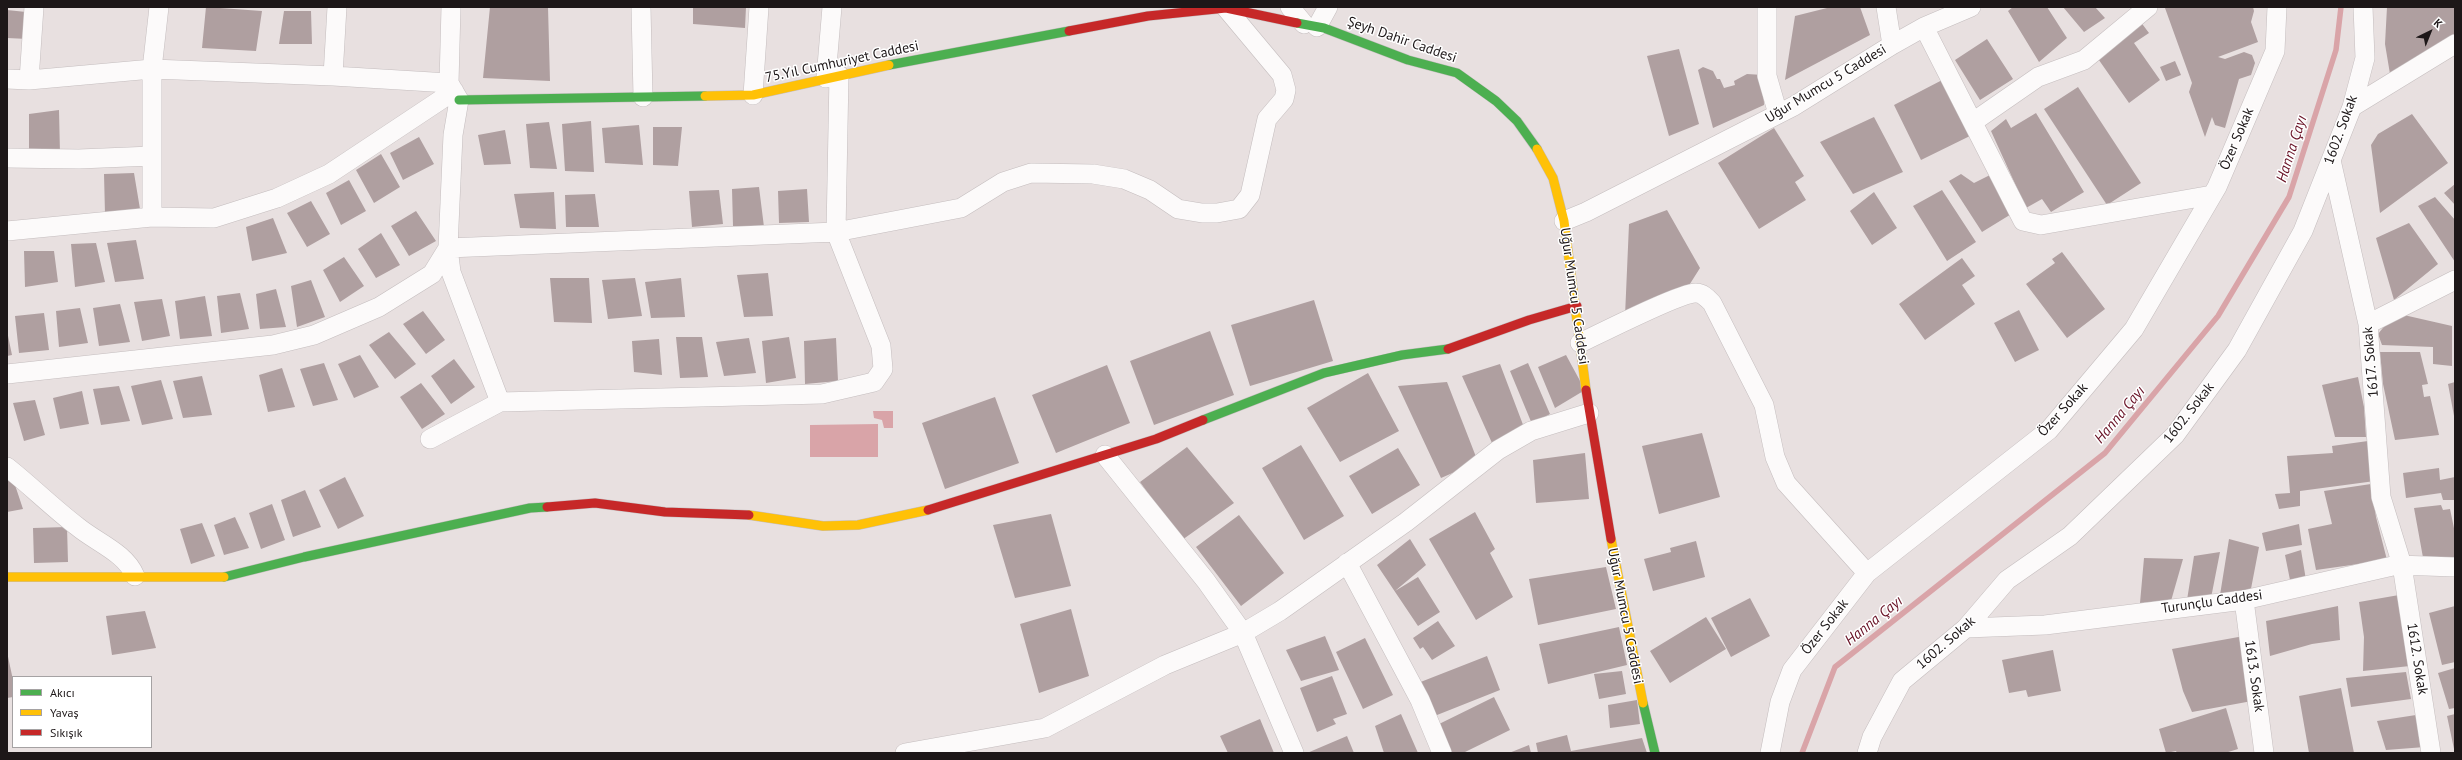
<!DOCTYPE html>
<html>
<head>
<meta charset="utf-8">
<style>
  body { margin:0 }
  #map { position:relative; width:2462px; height:760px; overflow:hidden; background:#e8e0e0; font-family:"PT Sans",sans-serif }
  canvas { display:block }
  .frame { position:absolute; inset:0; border:8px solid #1d1718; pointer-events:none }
  .legend { position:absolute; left:12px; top:676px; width:140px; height:72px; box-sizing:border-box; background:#fff; border:1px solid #a5a2a3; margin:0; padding:5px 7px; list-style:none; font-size:12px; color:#1d1718 }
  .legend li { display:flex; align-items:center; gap:8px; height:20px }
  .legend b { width:20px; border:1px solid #a5a2a3 }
  .north { position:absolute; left:2410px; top:12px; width:40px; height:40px; -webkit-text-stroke:3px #fff; paint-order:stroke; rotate:43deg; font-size:11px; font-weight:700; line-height:16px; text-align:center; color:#1d1718 }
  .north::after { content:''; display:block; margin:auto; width:14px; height:18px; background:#1d1718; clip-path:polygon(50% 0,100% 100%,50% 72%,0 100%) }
</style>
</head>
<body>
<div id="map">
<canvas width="2462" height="760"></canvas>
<div class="frame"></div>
<ul class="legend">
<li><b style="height:5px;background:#4caf50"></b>Akıcı</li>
<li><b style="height:5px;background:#ffc107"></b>Yavaş</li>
<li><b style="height:5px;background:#c62828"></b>Sıkışık</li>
</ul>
<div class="north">K</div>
</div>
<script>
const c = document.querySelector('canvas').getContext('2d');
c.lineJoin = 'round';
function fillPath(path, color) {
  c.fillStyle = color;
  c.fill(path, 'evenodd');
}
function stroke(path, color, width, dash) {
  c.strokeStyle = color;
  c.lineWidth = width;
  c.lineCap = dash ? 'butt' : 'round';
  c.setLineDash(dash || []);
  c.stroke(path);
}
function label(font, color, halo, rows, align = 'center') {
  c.font = font + ' "PT Sans",sans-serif';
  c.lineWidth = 3;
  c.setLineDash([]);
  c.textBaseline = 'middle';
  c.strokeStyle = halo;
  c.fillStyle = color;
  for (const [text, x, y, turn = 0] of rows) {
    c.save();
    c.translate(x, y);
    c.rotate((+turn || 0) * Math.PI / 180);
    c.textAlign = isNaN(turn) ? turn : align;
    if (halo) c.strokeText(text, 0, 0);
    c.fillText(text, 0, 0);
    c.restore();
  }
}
const water = new Path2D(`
  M873 411H893V428H884L882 420 874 418Z
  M878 424V457H810V425Z`);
const stream = new Path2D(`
  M1802 753 1835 667 2105 453 2218 316 2289 197 2336 50 2341 7`);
const building = new Path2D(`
  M206 7 262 11 256 51 202 48Z
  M490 7H548L550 81 483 78Z
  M693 7H746L745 28 693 24Z
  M1831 7H1860L1870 35 1785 80 1795 16Z
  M2013 7H2047L2067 38 2039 62 2008 11Z
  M2063 7H2095L2105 18 2084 32Z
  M2253 7 2254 11 2251 22 2258 42 2218 57 2225 59 2244 52 2252 55 2255 63 2251 75 2239 79 2225 128 2215 125 2212 117 2205 137 2189 92 2192 83 2165 8Z
  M2387 7H2454L2455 37 2390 74 2385 44Z
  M7 10 26 12 28 39 7 38Z
  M284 11H311L312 44H279Z
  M2140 21 2149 33 2134 43 2160 80 2129 103 2094 53Z
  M1987 39 2013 79 1980 100 1955 60Z
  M1679 49 1699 124 1669 136 1647 56Z
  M2175 61 2181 75 2166 81 2160 67Z
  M1703 67 1713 71 1717 79H1720L1724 88 1735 85 1734 81 1747 74 1763 75 1764 105 1713 128 1698 70Z
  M1948 77 1974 134 1921 160 1894 105Z
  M2078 87 2141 183 2107 205 2044 109Z
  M59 110 60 154 29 153V114Z
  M2036 113 2084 192 2051 212 2042 199 2026 208 1991 131 2006 119 2011 128Z
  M2412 114 2448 163 2380 213 2371 145 2378 134Z
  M1874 117 1903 172 1853 194 1820 142Z
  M591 121 594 172 565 171 562 124Z
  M549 122 557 169 530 168 526 124Z
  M639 125 643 165 605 163 602 128Z
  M653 127H682L678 166 653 165Z
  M1774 128 1804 176 1795 182 1806 200 1759 229 1718 163Z
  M505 130 511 164 484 165 478 135Z
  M419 137 434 164 403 180 390 153Z
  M381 154 400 187 374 203 356 170Z
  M134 173 140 209 105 214 104 174Z
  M1994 173 2013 213 1982 232 1949 181 1961 174 1974 183Z
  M349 180 366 211 341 225 326 193Z
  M2455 184V205L2444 193Z
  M759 187 764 227 733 226 732 189Z
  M807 189 809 222 779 223 778 191Z
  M719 190 723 224 692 227 689 191Z
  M1942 190 1976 242 1947 261 1913 206Z
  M554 192 556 229 520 228 514 194Z
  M1874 192 1897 228 1872 245 1850 211Z
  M595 194 599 227H566L565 195Z
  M2435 197 2455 220V262L2418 206Z
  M311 201 330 234 307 247 287 213Z
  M1667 210 1700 268 1688 287 1625 316 1629 224Z
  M416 211 436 241 409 256 391 226Z
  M273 218 287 253 252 261 246 227Z
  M2409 223 2438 264 2394 300 2376 238Z
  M381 233 400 265 376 278 358 249Z
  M136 240 144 279 115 282 107 243Z
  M96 243 105 282 75 287 71 244Z
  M24 251H54L58 282 25 287Z
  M2062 252 2105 309 2067 338 2026 284 2055 263 2052 259Z
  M344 257 364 286 340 302 323 270Z
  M1962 258 1975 276 1962 285 1975 304 1925 340 1899 304Z
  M768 273 773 316 744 317 737 275Z
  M550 278H589L592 323 554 322Z
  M635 278 642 316 608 319 602 280Z
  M681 278 685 317 651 318 645 282Z
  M311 280 325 317 297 327 291 286Z
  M276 289 286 327 260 329 256 294Z
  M240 293 249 329 221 333 217 296Z
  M205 296 212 336 180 339 175 301Z
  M162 299 170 336 142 341 134 302Z
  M1314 300 1333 361 1250 386 1231 325Z
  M120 304 130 342 99 346 93 308Z
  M80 308 88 343 59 347 56 311Z
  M2019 310 2039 350 2015 362 1994 323Z
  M423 311 445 340 426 354 403 324Z
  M44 313 49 350 19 353 15 316Z
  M2395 313 2452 326V366L2433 364V347L2382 345 2378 334Z
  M7 331 12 355 7 356Z
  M1210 331 1234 395 1154 425 1130 361Z
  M389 332 416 364 395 379 369 345Z
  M676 337H702L708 377 680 378Z
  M789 337 796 378 766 383 762 341Z
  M749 338 756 373 724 376 716 342Z
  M836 338 838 381 805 384 804 341Z
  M659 339 662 375 634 372 632 341Z
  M2380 352H2420L2428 384 2422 385 2424 397 2430 396 2439 435 2395 440 2383 384Z
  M360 355 379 387 354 398 338 364Z
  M1566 355 1585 390 1555 408 1538 367Z
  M454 359 475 387 451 404 431 376Z
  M324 363 338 400 313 406 300 369Z
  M1528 363 1550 414 1532 424 1510 371Z
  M1500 364 1525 430 1492 443 1462 376Z
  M1107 365 1130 423 1056 453 1032 395Z
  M282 368 295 407 268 412 259 375Z
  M1368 373 1399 431 1340 462 1307 408Z
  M202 376 212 415 183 418 173 381Z
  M2358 377 2364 407 2366 437H2335L2322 385Z
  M161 380 173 419 142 425 131 386Z
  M1447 382 1478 462 1441 478 1398 386Z
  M2455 382V415L2454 416 2448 384Z
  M421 383 445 414 422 429 400 397Z
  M119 386 130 421 101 425 93 389Z
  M82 391 89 424 60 429 53 398Z
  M995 397 1019 463 945 489 922 423Z
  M35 400 45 435 24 441 13 403Z
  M1702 433 1720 497 1659 514 1642 446Z
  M2368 441 2375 481 2300 491V506L2279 509 2275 494 2290 493 2287 456 2333 453 2332 446Z
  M1301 445 1344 516 1304 540 1262 468Z
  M1187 447 1234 503 1182 540 1140 482Z
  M1398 448 1420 485 1372 514 1349 476Z
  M1585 453 1589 499 1536 503 1533 460Z
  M2439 468 2440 480 2455 477V500H2443L2441 493 2406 498 2403 473Z
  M7 473H11L23 509 7 512Z
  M345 477 364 516 338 529 319 490Z
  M2371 484 2376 517 2387 560 2316 570 2308 529 2332 524 2324 491Z
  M305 490 321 527 293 537 281 500Z
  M272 504 285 540 261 549 249 513Z
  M2441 505 2443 510 2450 509 2455 533V561L2424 563 2414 508Z
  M1475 512 1495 549 1490 553 1513 597 1476 620 1429 539Z
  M1051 514 1071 586 1015 598 993 525Z
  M1239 515 1284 573 1241 606 1196 547Z
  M235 517 249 548 224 555 214 525Z
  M202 523 215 556 191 564 180 529Z
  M2299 524 2302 545 2266 551 2262 533Z
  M67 527 68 562 34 563 33 528Z
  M1410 539 1426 565 1395 591 1418 577 1440 612 1418 626 1377 565Z
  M2229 539 2259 547 2250 594 2220 595Z
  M1696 541 1705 577 1653 591 1644 559 1671 552 1670 548Z
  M2301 550 2306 580 2291 585 2285 555Z
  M2220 552 2211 598 2187 600 2194 556Z
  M2144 558 2183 559 2171 601 2140 603Z
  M1606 567 1616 609 1538 625 1529 579Z
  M2399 595 2410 666 2363 671 2364 637 2359 602Z
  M1750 598 1770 636 1731 657 1711 618Z
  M2338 606 2340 640 2312 644 2270 656 2266 621Z
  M2455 606V662L2442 665 2429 613Z
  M1071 609 1089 676 1039 693 1020 624Z
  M145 611 156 648 112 655 106 616Z
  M1706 617 1726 649 1670 683 1650 651Z
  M1438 621 1455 646 1432 660 1423 647 1420 649 1413 638Z
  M1619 627 1627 665 1548 684 1539 644Z
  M1325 636 1339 670 1301 681 1286 650Z
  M2244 636 2252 701 2192 712 2183 691 2172 649Z
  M1365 638 1393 695 1363 709 1336 652Z
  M2053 650 2061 691 2028 697 2026 690 2009 693 2002 660Z
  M7 652 13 680V697L7 698Z
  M1487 656 1500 690 1432 717 1418 683Z
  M2455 668V708L2449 709 2438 673Z
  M1622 671 1626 694 1599 699 1594 674Z
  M2406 672 2411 699 2351 707 2346 678Z
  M1332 676 1347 714 1333 719 1336 724 1317 732 1300 688Z
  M2341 688 2354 753H2309L2299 696Z
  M1494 697 1510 730 1463 753H1448L1435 726Z
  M1637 700 1640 724 1610 728 1608 705Z
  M2226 708 2238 749 2225 753H2177L2176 751 2166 753 2159 729Z
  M1401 714 1418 753H1384L1375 726Z
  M2455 714V749H2454L2447 716Z
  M2416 715 2425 747 2386 750 2377 721Z
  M1260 719 1274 753H1228L1220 736Z
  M1567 735 1571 751 1642 738 1647 753H1538L1536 743Z
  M1347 736 1354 753H1307Z
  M1529 745 1531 753H1509Z`);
const street = new Path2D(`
  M451 7 449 83 459 100 453 135 448 248 451 272 500 402
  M641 7 643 97
  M1290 7 1304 24
  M1767 7V76L1778 114
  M1886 7 1892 45
  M1317 27 1328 7
  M1924 27 2023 221 2041 225 2212 195
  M333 76 337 7
  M826 78 832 7
  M7 79 29 80 152 69 333 76 449 83
  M29 80 34 7
  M753 95 759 7
  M2352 107 2455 44
  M1973 122 2038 77 2084 60 2148 7
  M7 158 79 159 152 156
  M2331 160 2368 324 2381 497 2402 565 2431 753
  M152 217V69L159 7
  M1564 221 1586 212 1794 106 1892 45 1924 27 1971 7
  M7 231 152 217 214 218 277 198 329 174 454 91
  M2368 324 2455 280
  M1580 343C1599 334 1682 292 1696 293 1703 293 1708 299 1712 303L1764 405 1775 457 1786 483 1867 573
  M7 374 273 345 314 335 379 307 432 274 448 248 836 232 961 208 1003 182 1031 173 1093 174 1124 179 1150 190 1178 209 1202 213H1217L1239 209 1250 195 1267 119 1284 99 1286 90 1282 75 1226 8
  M430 439 500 402 822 394 874 382 883 369 881 346 836 232 839 75
  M7 467C31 486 53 508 78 527 96 542 126 553 135 576
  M1347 563 1420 700 1442 753
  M2244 600 2264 753
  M1966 628 2045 625 2244 600 2397 565 2455 567
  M905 753 1045 728 1165 665 1243 633 1206 581 1105 455
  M1294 753 1243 633 1280 611 1406 522 1498 450 1531 431 1589 413
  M1770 753 1780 702 1792 670 1867 573 2049 430 2134 329 2217 187 2275 51 2277 7
  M1867 753 1872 737 1902 681 1966 628 2007 580 2070 536 2175 435 2237 350 2303 231 2352 107 2365 58 2363 7`);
const fast = new Path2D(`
  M1297 23 1324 28 1408 60 1457 73 1496 101 1517 121 1537 149
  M889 65 1069 31
  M459 100 705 96
  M1203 420 1324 373 1402 355 1448 349
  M224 577 304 557 530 508 547 507
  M1643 703 1655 753`);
const slow = new Path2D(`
  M705 96 753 95 889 65
  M1537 149 1553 178 1564 221 1586 390
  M749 515 823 526 858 525 928 510
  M1611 539 1643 703
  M7 577H224`);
const jam = new Path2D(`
  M1069 31 1148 16 1226 8 1297 23
  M1448 349 1529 320 1577 306
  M1586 390 1611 539
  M547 507 595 503 665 512 749 515
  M928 510 1156 439 1203 420`);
const streetNames = [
  ["Şeyh Dahir Caddesi",1402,40,19],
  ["75.Yıl Cumhuriyet Caddesi",842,62,-12],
  ["Uğur Mumcu 5 Caddesi",1826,84,-31],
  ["1602. Sokak",2341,130,-70],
  ["Özer Sokak",2237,139,-67],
  ["Uğur Mumcu 5 Caddesi",1574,296,82],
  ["1617. Sokak",2371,362,-95],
  ["Özer Sokak",2063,410,-48],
  ["1602. Sokak",2189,413,-52],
  ["Turunçlu Caddesi",2212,602,-8],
  ["Uğur Mumcu 5 Caddesi",1625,616,79],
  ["Özer Sokak",1825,627,-52],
  ["1602. Sokak",1946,643,-41],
  ["1612. Sokak",2417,659,81],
  ["1613. Sokak",2254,676,82]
];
const waterNames = [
  ["Hanna Çayı",2292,149,-72],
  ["Hanna Çayı",2120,415,-50],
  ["Hanna Çayı",1874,621,-39]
];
fillPath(water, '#d9a4a8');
stroke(stream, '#d9a4a8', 5.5);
fillPath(building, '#af9fa0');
stroke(street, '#c4bdbe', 20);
stroke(fast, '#c4bdbe', 10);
stroke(slow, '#c4bdbe', 10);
stroke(jam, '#c4bdbe', 10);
stroke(street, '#fcfafa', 19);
stroke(fast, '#4caf50', 9);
stroke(slow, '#ffc107', 9);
stroke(jam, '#c62828', 9);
label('14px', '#1d1718', '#fff', streetNames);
label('italic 15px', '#681125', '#fff', waterNames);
</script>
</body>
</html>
